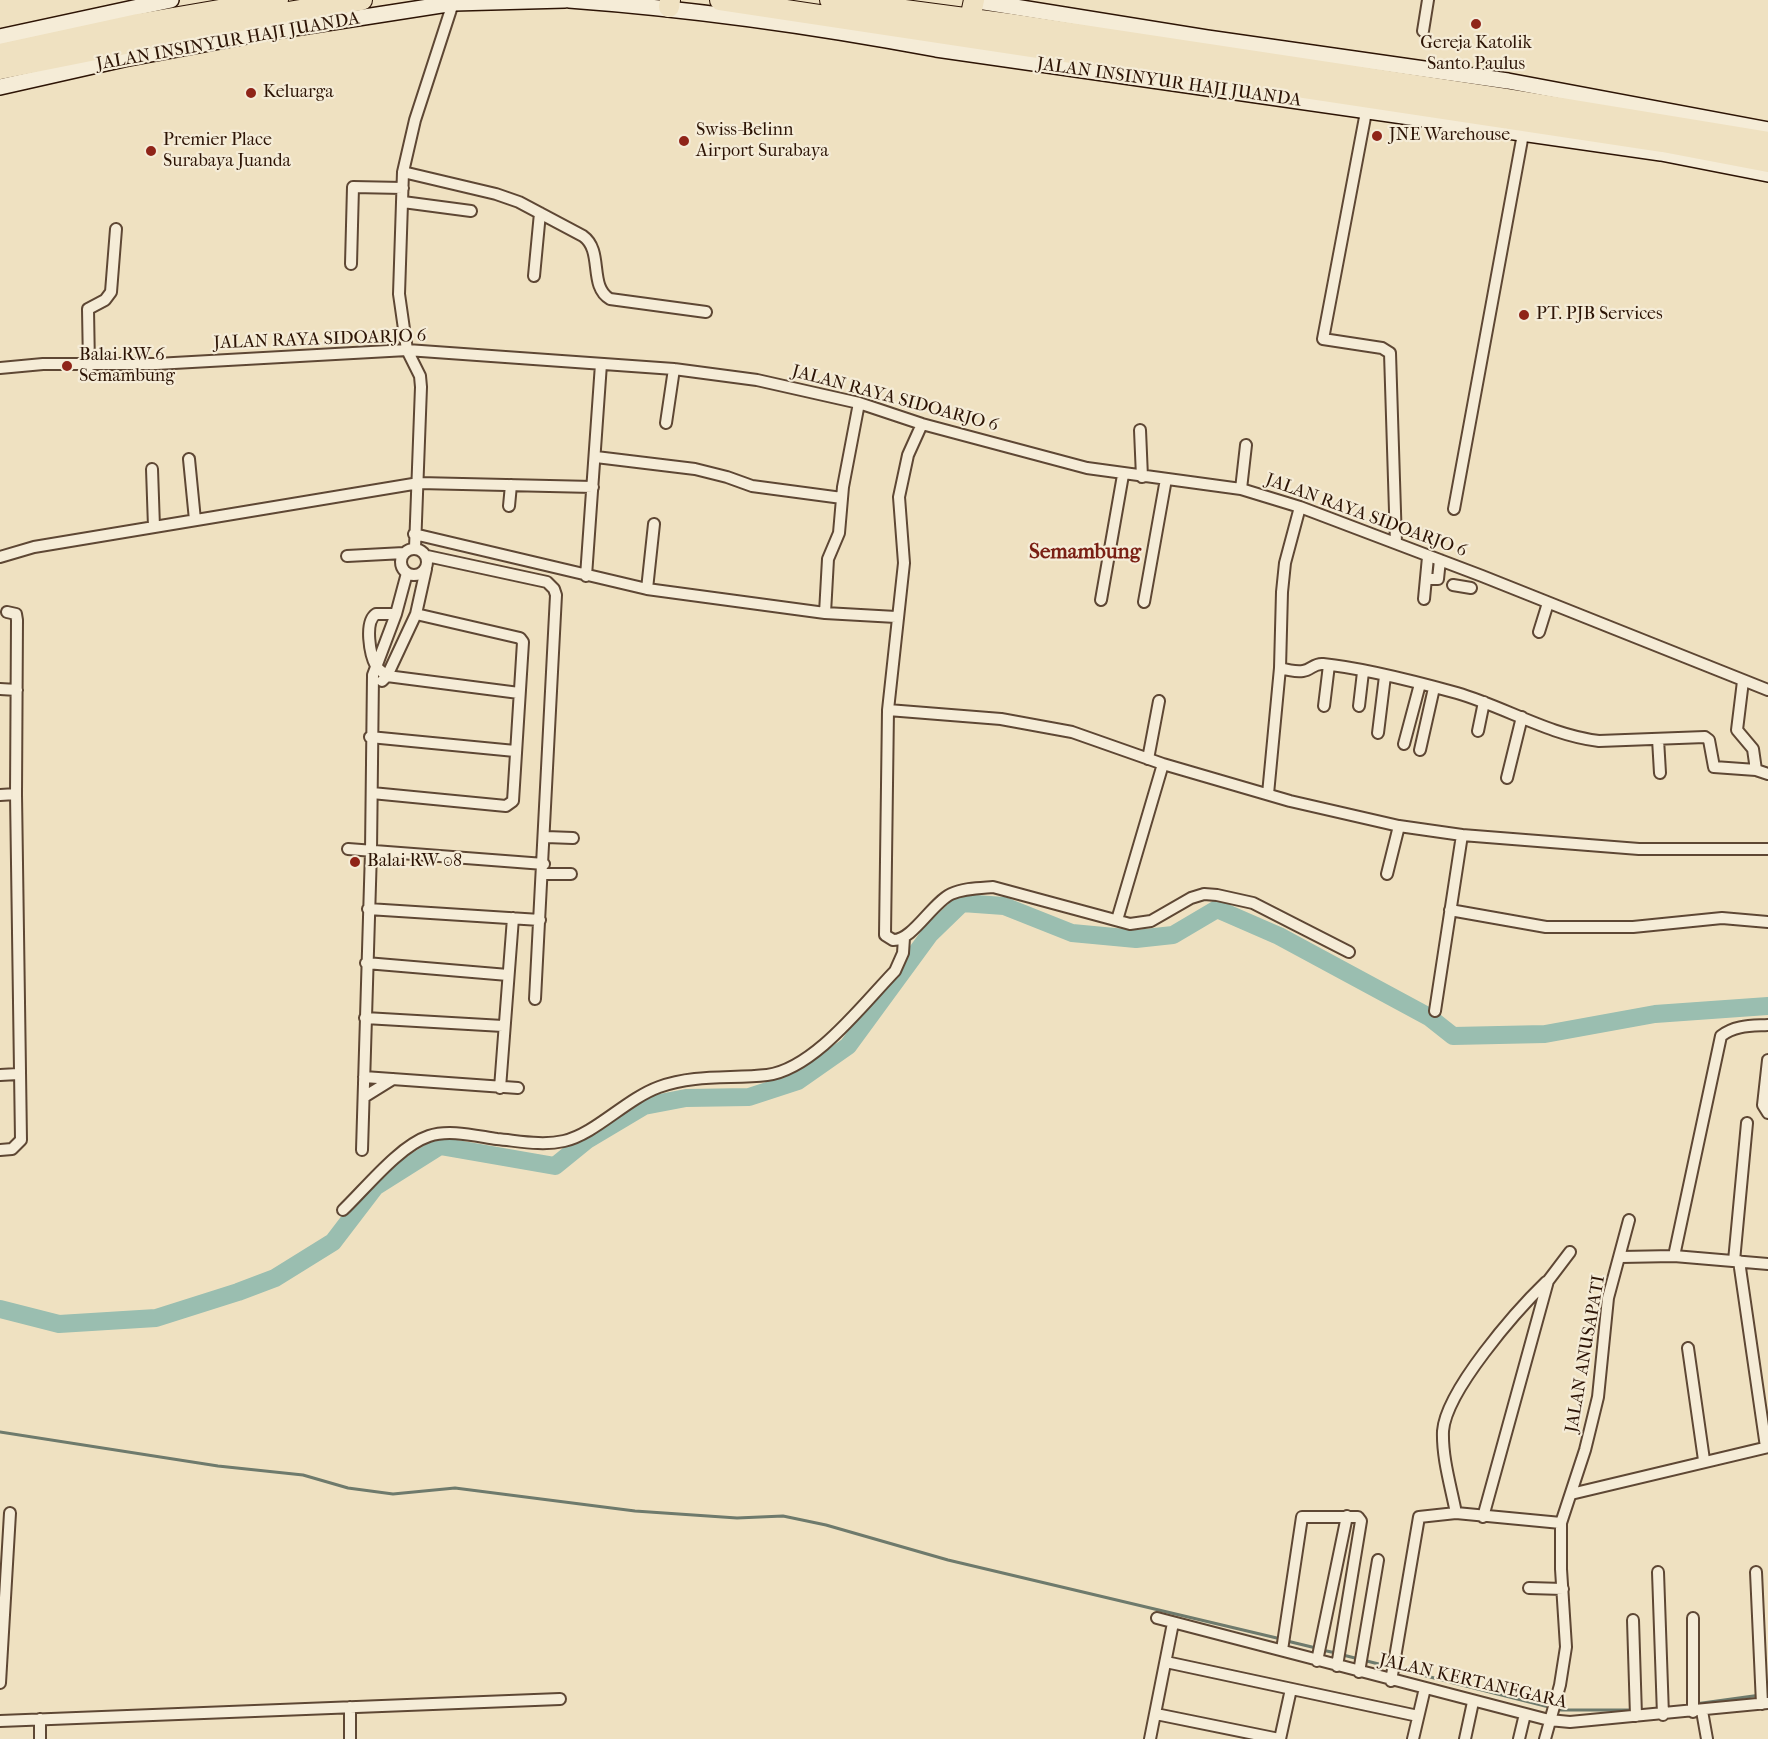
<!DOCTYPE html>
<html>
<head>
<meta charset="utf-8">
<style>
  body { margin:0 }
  canvas { display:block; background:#efe1c1 }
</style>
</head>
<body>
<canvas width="1768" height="1739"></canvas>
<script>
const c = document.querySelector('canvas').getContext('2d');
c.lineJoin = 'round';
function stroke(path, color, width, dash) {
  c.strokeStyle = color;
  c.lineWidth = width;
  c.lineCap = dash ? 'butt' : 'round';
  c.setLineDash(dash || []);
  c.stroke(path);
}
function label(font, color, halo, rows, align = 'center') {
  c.font = font + ' "IM FELL French Canon",serif';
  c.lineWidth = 4.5;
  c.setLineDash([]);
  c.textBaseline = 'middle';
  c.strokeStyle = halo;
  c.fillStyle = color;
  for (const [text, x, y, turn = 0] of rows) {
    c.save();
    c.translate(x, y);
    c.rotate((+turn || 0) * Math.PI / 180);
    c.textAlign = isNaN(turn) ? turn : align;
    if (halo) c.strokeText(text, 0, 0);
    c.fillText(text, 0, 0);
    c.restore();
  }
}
const stream = new Path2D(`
  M0 1432 218 1466 303 1475 348 1488 393 1494 455 1488 635 1511 737 1518 783 1516 826 1525 948 1560 1281 1639
  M1287 1641 1316 1648
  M1322 1650 1336 1653
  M1343 1655 1561 1710H1632
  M1695 1704 1768 1694`);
const river = new Path2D(`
  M0 1309 59 1324 156 1318 238 1292 275 1278 333 1242 375 1187 440 1146 555 1166 587 1140 644 1106 686 1098 749 1097 798 1081 848 1046 930 934 962 903 1004 906 1072 933 1136 939 1173 935 1217 909 1279 936 1429 1017 1453 1036 1545 1034 1655 1014 1768 1006`);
const street = new Path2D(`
  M1423 31 1428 0
  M1366 112 1323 339 1382 348 1390 353 1396 543
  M403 172 496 194 519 202 583 236C604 251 588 286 610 299L706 312
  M403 202 471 211
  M351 264 353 187 403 188
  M534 276 540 213
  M89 366 88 309 105 300 111 292 116 229
  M0 368 43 364H156L407 350 674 369 757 380 859 403 922 424 1087 468 1241 489 1300 507 1482 576 1768 690
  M666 423 674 369
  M922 424 908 455 899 497 904 563 888 710 885 935 893 940C912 941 932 903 951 894 964 888 979 888 993 887L1130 924 1151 921 1191 898 1204 894 1217 895 1253 903 1349 952
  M1140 430 1142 477
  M596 457 695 469 727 477 752 486 842 498
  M189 459 195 520
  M152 469 154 527
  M1241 489 1246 445
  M509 506 511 485
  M1454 509 1523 134
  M414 534 647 589 825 613 896 617
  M415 548 421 387 420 376 407 350 399 294 403 172 415 120 454 0
  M401 562a13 13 0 1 1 26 0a13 13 0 1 1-26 0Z
  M347 556 404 553
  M427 556 547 582 554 589 556 595 535 999
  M0 557 34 547 419 483 593 487
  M586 576 601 364
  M1426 579H1438L1440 560
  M1453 585 1471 588
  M647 589 654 524
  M1424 599 1428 557
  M1101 600 1123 475
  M1144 602 1166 479
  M825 613 828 559 839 533 843 487 859 403
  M396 614H376C364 622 370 655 376 666 379 670 384 673 387 676L519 693
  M1539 632 1548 603
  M1280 668C1287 670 1295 672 1303 671 1311 670 1314 663 1323 664 1364 668 1417 682 1457 693 1505 707 1549 735 1599 741L1705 737 1709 740 1714 767 1756 770 1768 774
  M382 681 387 676 416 614 426 569
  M1743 681 1737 730 1753 749 1756 770
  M0 689 17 690
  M1324 706 1329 665
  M1359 706 1363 672
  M888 710 1001 719 1072 732 1163 764 1290 801 1399 826 1462 835 1639 849H1768
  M1478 731 1484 702
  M1378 733 1385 676
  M370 737 515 751
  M1658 739 1660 773
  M1404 744 1420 684
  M1420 750 1434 688
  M1148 759 1159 701
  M1507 778 1522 717
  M372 793 506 806 513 801 523 642 520 638 416 614
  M1268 794 1280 668 1282 592 1285 563 1300 507
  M0 795 16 794
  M546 837 573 838
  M348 849 544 864
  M544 874H571
  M1387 874 1399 826
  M368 909 540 920
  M1450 910 1546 927H1633L1722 918 1768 922
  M1117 920 1163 764
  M366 963 508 975
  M1435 1011 1462 835
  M365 1018 503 1026
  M1768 1060 1763 1105 1768 1113
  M0 1075 18 1074
  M364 1077 518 1088
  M500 1088 513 918
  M364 1097 393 1079
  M0 1150 12 1149 21 1140 16 794 17 620 16 614 7 612
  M362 1150 371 851 373 675 396 614 407 573
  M343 1210C366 1188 399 1146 429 1136 449 1129 476 1136 497 1139 519 1141 542 1146 564 1141 595 1134 626 1099 659 1087 695 1074 730 1079 767 1075 814 1069 863 1004 895 971L903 953 904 938
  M1674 1256 1721 1036C1735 1025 1751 1026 1768 1025
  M1621 1257 1674 1256 1768 1264
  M1734 1261 1747 1123
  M1739 1261 1766 1447
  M1688 1348 1704 1460
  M1571 1494 1768 1447
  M1456 1513C1451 1487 1442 1458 1443 1431 1446 1391 1516 1311 1546 1282
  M1483 1517 1548 1281 1570 1252
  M1658 1572 1663 1715
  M1756 1572 1762 1704
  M1529 1588 1563 1589
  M1157 1618 1549 1720 1570 1722 1768 1703
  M1693 1618V1712
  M1633 1620 1636 1716
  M1282 1650 1302 1517H1358L1361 1521 1337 1666
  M1317 1661 1347 1516
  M1166 1662 1418 1716
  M1359 1672 1378 1560
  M1391 1681 1419 1517 1456 1513 1561 1523
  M0 1683 10 1513
  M1702 1711 1707 1739
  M1156 1714 1279 1739
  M0 1721 560 1699
  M40 1739V1719
  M350 1739V1707
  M1150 1739 1173 1623
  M1280 1739 1291 1689
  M1413 1739 1425 1688
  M1465 1739 1473 1702
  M1519 1739 1525 1714
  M1545 1739 1560 1685 1566 1647 1561 1569V1523L1585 1450 1598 1397 1608 1298 1629 1220`);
const secondary = new Path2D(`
  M569 0C692 9 814 26 936 49L1661 153 1768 174
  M972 0 1207 38 1508 81 1768 130
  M0 37 171 0
  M0 87 124 59 268 32 454 3 565 0`);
const highway = new Path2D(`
  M720 0 1663 142 1768 162
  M830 0 1010 24 1506 99 1768 142
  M669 7 670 0
  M970 19 974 0
  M0 54 138 24 278 0
  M0 69 276 14 362 0`);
const markers = [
  [1476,24,6,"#8f2418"],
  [251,93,6,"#8f2418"],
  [1377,136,6,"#8f2418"],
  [684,141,6,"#8f2418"],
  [151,151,6,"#8f2418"],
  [1524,315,6,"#8f2418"],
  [67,366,6,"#8f2418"],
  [355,862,6,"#8f2418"]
];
const streetNames = [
  ["JALAN INSINYUR HAJI JUANDA",228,42,-10],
  ["JALAN INSINYUR HAJI JUANDA",1169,83,8],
  ["JALAN RAYA SIDOARJO 6",320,340,-2],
  ["JALAN RAYA SIDOARJO 6",895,399,15],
  ["JALAN RAYA SIDOARJO 6",1366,516,20],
  ["JALAN ANUSAPATI",1586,1354,-80],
  ["JALAN KERTANEGARA",1473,1682,13]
];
const poiNames = [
  ["Gereja Katolik",1476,44,"center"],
  ["Santo Paulus",1476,65,"center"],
  ["Keluarga",263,93],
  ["Swiss-Belinn",696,131],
  ["Airport Surabaya",696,152],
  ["JNE Warehouse",1389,136],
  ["Premier Place",163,141],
  ["Surabaya Juanda",163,162],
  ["PT. PJB Services",1536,315],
  ["Balai RW 6",79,356],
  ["Semambung",79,377],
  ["Balai RW 08",367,862]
];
const quarterNames = [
  ["Semambung",1085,553]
];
stroke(stream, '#6e7a6c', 3);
stroke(river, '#9abeb0', 18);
stroke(street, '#5e4734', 14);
stroke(secondary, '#2d1405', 18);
stroke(highway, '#2d1405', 22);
stroke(street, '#f5ecd7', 10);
stroke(secondary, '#f5ecd7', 15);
stroke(highway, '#efe1c1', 20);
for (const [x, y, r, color] of markers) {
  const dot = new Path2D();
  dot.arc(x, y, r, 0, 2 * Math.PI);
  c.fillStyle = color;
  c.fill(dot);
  stroke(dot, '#f5ecd7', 2);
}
label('18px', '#2d1405', '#f5ecd7', streetNames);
label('18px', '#2d1405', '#f5ecd7', poiNames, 'left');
label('bold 21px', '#7a1f14', '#f5ecd7', quarterNames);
</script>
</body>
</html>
